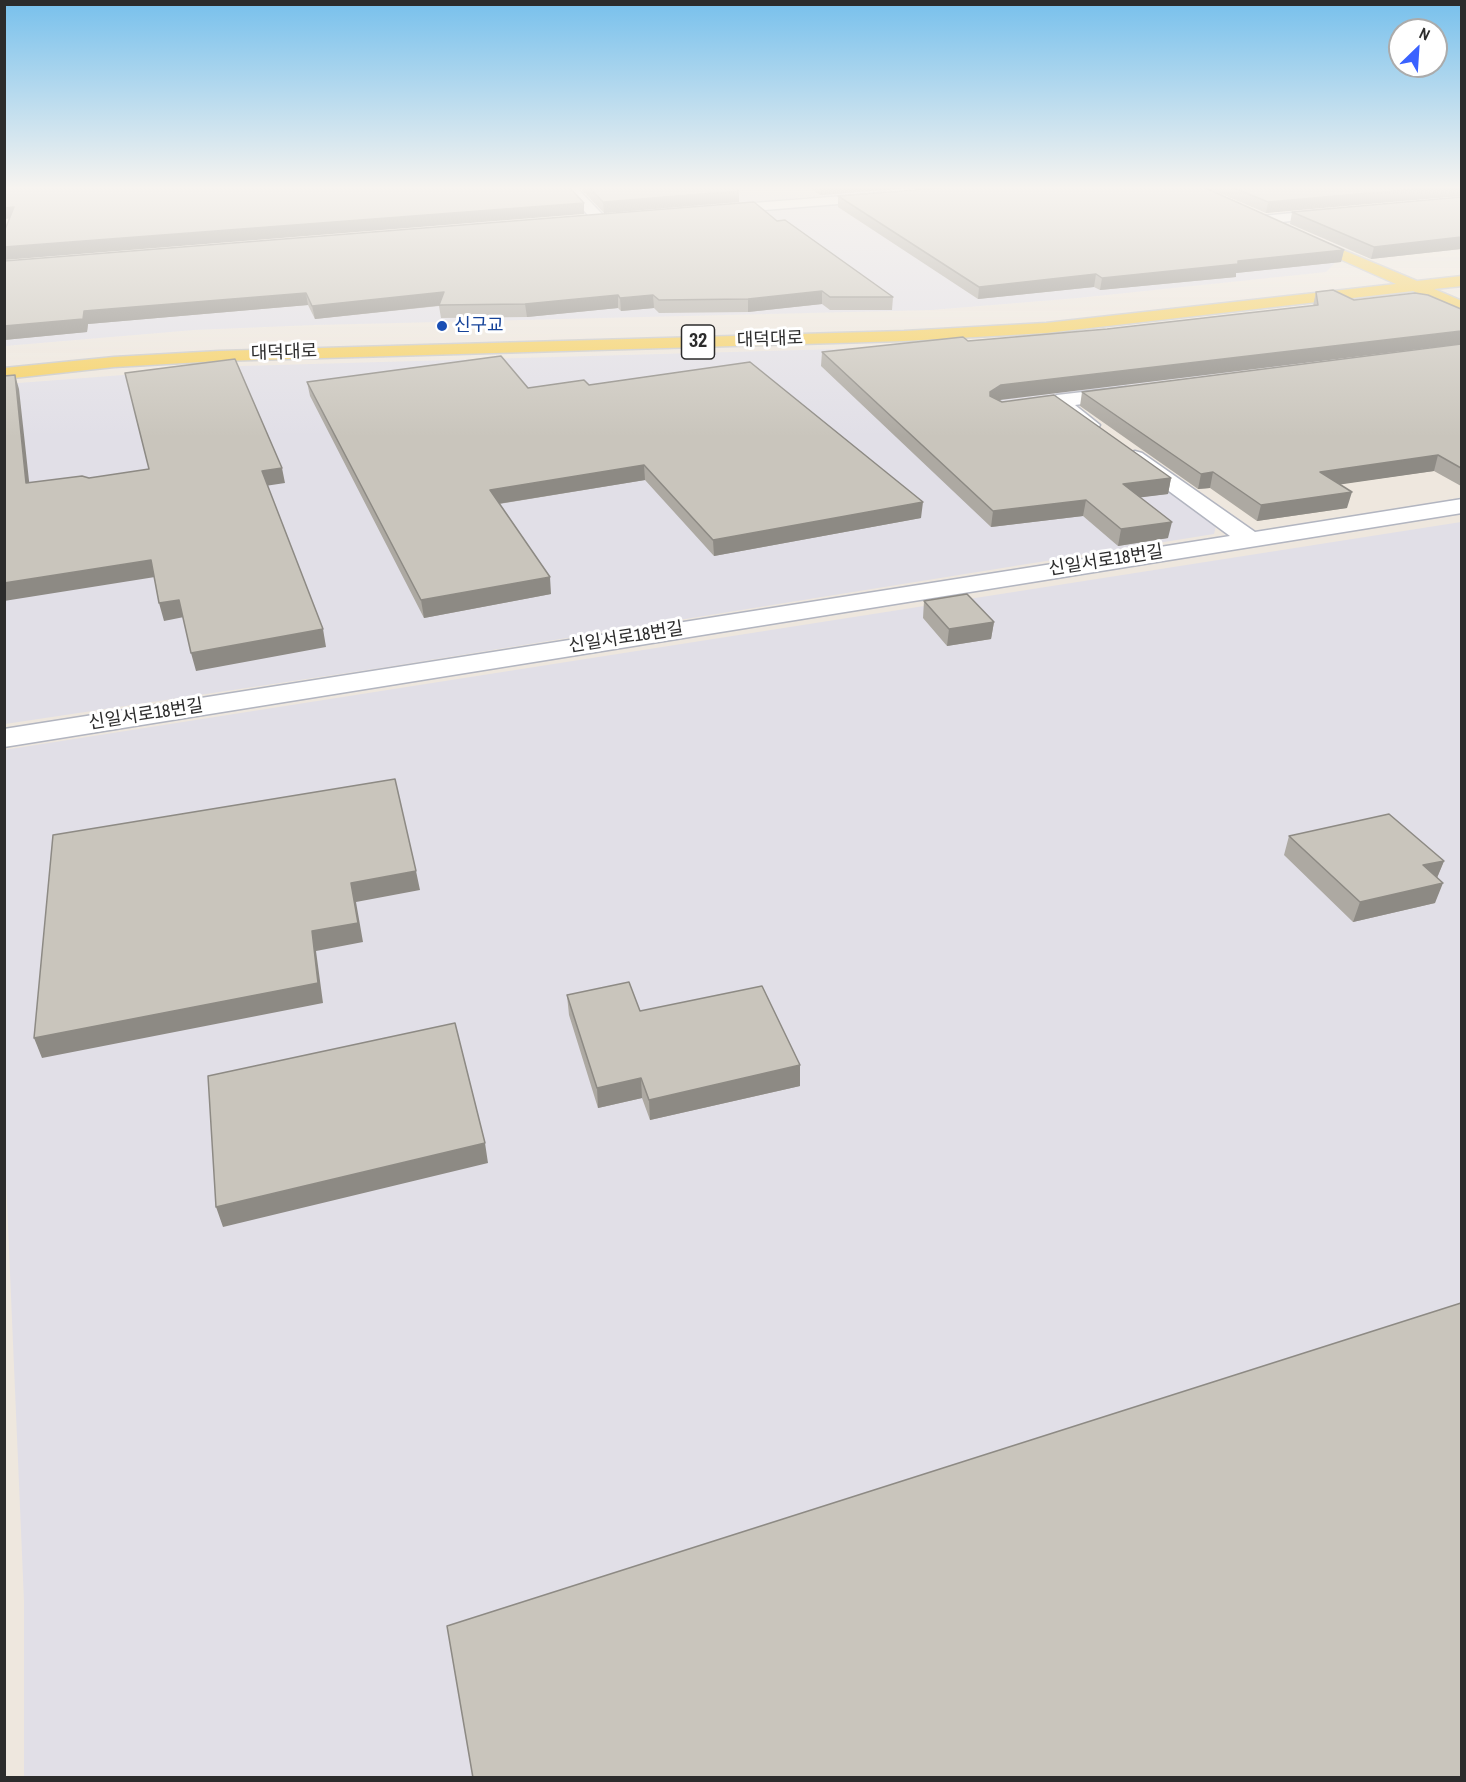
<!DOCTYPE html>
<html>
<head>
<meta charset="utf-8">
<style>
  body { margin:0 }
  #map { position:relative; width:1466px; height:1782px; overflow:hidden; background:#eee7de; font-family:"Archivo Narrow",sans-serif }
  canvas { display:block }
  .frame { position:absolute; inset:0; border:6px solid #2c2c2c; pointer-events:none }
  .north { position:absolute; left:1388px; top:18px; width:60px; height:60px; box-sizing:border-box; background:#fff; border:2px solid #ababab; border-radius:50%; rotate:25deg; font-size:16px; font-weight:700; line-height:24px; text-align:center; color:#2c2c2c }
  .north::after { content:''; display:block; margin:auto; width:21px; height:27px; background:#3a62ff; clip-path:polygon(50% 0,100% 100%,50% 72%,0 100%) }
</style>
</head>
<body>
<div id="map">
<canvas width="1466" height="1782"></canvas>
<div class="frame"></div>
<div class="north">N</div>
</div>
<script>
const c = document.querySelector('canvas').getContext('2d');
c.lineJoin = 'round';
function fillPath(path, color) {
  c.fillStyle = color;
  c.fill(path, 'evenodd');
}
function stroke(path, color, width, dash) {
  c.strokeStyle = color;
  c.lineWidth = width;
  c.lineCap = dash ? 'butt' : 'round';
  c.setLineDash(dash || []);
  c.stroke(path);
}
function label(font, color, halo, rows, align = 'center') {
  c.font = font + ' "Archivo Narrow","Noto Sans KR",sans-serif';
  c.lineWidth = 6;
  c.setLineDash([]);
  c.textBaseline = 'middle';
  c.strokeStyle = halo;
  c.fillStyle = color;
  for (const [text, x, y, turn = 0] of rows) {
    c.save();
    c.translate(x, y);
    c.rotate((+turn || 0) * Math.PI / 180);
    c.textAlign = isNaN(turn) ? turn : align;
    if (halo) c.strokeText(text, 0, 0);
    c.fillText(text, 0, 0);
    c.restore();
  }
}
const industrial = new Path2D(`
  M586 187H935L622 212 606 210Z
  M1055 187H1166L1335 263 1326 272 1078 298 932 310 315 325 194 330 5 346V272Z
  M1461 343 991 403 1122 458 1216 526 1214 534 380 668 5 724V384L242 366 800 350 930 346Z
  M1461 522V1777H24V1601L4 1132V750Z`);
const minor = new Path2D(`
  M563 187H576L604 216V222H594Z
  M882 193 889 197 887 200 715 214 708 210 715 206Z
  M1334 209 1341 213 1339 216 1262 224 1255 220 1262 216Z
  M1126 387 1135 393 1133 397 1075 405 1100 425 1097 429H1083L1047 401 1057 395Z
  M1135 451 1142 453 1255 532 1462 499V513L4 747V729L1230 536 1128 461 1125 457 1128 453Z`);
const major = new Path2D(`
  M1302 233 1417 281 1462 276V286L1434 289 1462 301V312L1413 291 1046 333 904 341 219 361 114 367 4 379V368L114 357 219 351 904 331 1046 323 1396 284 1297 240 1295 237 1297 234Z`);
const wall = new Path2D(`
  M579 187H735L739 191V202L604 213Z
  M808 187H922L820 195Z
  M1205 187H1461L1266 213Z
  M838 196 1344 250 1341 262 1236 273V277L1100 290 1094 287 978 299 838 207Z
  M1461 197V249L1371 259 1290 224 1292 212Z
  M777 221 893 297 892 310H830L822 304 748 312 659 313 654 308 621 311 618 308 527 317 441 318 439 306 315 319 308 305 88 324 87 332 4 340V261Z
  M1316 292 1354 300 999 400 1171 478 1168 494 1140 497 1168 538 1118 546 1083 516 991 527 821 366 822 352 968 341 1107 329 1313 306Z
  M1461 344V486L1434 471 1339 484 1347 508 1257 521 1210 488 1198 489 1080 406 1082 392Z
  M307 382 528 388 589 385 921 518 714 556 645 480 499 504 551 594 424 618 310 396Z
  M924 601 994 622 991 639 947 646 923 618Z
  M1289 836 1444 861 1437 878 1435 903 1353 922 1284 855Z
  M567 995 640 1011 800 1086 650 1120 642 1098 598 1108 569 1015Z`);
const shadedWall = new Path2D(`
  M821 187H922L820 195Z
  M1437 187H1461V196L1266 213 1268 202Z
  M739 191V202L604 213 603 202Z
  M584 203V214L4 260V247Z
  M14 207 17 218 4 219V208Z
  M1461 237V249L1371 259 1374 247Z
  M1344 250 1341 262 1236 273V277L1100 290 1102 278 1238 261Z
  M1096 274 1094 287 978 299 979 287Z
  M822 291V304L748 312V299Z
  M444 292 445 305 315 319 312 306Z
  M306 293 308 305 88 324 87 332 4 340V326L84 311Z
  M618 295V308L527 317 525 304Z
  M653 295 654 308 621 311 620 298Z
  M1461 331V344L1000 400 989 406 990 392 1001 385Z
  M15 375 19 389 31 499 26 483Z
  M1438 455 1434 471 1316 488 1320 472Z
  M644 465 645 480 491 505 490 490Z
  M282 468 285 483 265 486 262 471Z
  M1213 472 1210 488 1198 489 1201 474Z
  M1171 478 1168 494 1120 500 1123 484Z
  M1352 492 1347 508 1257 521 1261 505Z
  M1086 500 1083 516 991 527 993 511Z
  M923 502 921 518 714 556 713 540Z
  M1172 522 1168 538 1118 546 1121 529Z
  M151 560 155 577 4 601V583Z
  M550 577 551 594 424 618 421 600Z
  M179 600 184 617 164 621 159 603Z
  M994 622 991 639 947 646 949 629Z
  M323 629 326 647 196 671 191 653Z
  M1444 861 1436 880 1423 865Z
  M416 871 420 890 356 902 363 942 316 951 323 1003 42 1058 34 1038 312 931 351 883Z
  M1443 883 1435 903 1353 922 1360 902Z
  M800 1065V1086L650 1120 649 1100Z
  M641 1078 642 1098 598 1108 597 1088Z
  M485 1143 488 1163 223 1227 216 1207Z`);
const building = new Path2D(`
  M4 187H569L584 203 4 247V232L14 207 4 208Z
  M589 187H735L739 191 603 202Z
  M955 187H1203L1344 250 1238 261V264L1102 278 1096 274 979 287 838 196Z
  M1232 187H1437L1268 202Z
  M1461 197V237L1374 247 1292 212Z
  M754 202 777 221 785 220 893 297H830L822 291 748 299 659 300 653 295 620 298 618 295 525 304 439 305 444 292 312 306 306 293 84 311 83 319 4 326V261Z
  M1333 290 1354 300 1415 293 1428 295 1461 309V331L1001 385 990 392V396L1002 402 1054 395 1171 478 1123 484 1172 522 1121 529 1086 500 993 511 822 352 963 337 968 341 1107 329 1318 305 1316 292Z
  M1461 344V468L1438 455 1320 472 1352 492 1261 505 1213 472 1201 474 1082 392Z
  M501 356 528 388 584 380 589 385 750 362 923 502 713 540 644 465 490 490 550 577 421 600 307 382Z
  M235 359 282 468 262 471 323 629 191 653 179 600 159 603 151 560 4 583V376L15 375 26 483 82 476 89 478 149 469 125 373Z
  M967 594 994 622 949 629 924 601Z
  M395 779 416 871 351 883 358 923 312 931 318 983 34 1038 53 835Z
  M1389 814 1444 861 1423 865 1443 883 1360 902 1289 836Z
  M629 982 640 1011 762 986 800 1065 649 1100 641 1078 597 1088 567 995Z
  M455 1023 485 1143 216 1207 208 1076Z
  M1461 1303V1778H473L447 1626Z`);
const markers = [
  [442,326,6,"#1a4fb4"]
];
const farTransitnames = [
  ["신구교",454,326]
];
const farStreetnames = [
  ["대덕대로",770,340,-2],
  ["대덕대로",284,353,-2],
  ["신일서로18번길",1106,561,-9],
  ["신일서로18번길",626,638,-9],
  ["신일서로18번길",146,715,-9]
];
const shields = [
  [698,342,33]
];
const shieldNames = [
  ["32",698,342]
];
fillPath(industrial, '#e1dfe7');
stroke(minor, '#b2b5c0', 3);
stroke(major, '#c8c8c8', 3);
fillPath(minor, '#fff');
fillPath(major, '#f6cf5b');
fillPath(wall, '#ada9a2');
fillPath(shadedWall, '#8d8a84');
fillPath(building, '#c9c5bc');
stroke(building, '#8d8a84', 1.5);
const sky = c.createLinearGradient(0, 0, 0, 437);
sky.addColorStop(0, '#77c0ec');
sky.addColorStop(0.43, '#f7f4f0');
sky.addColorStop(1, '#f7f4f000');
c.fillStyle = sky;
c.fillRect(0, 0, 1466, 437);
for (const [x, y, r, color] of markers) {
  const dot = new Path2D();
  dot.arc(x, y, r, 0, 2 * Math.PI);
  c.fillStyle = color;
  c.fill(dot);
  stroke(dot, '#fff', 2);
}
label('18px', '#164399', '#fff', farTransitnames, 'left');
label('18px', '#2c2c2c', '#fff', farStreetnames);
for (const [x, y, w] of shields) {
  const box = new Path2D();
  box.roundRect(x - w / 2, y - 17, w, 34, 4.5);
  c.fillStyle = '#fff';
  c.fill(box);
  stroke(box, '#2c2c2c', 1.5);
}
label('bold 20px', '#2c2c2c', null, shieldNames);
</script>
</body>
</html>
